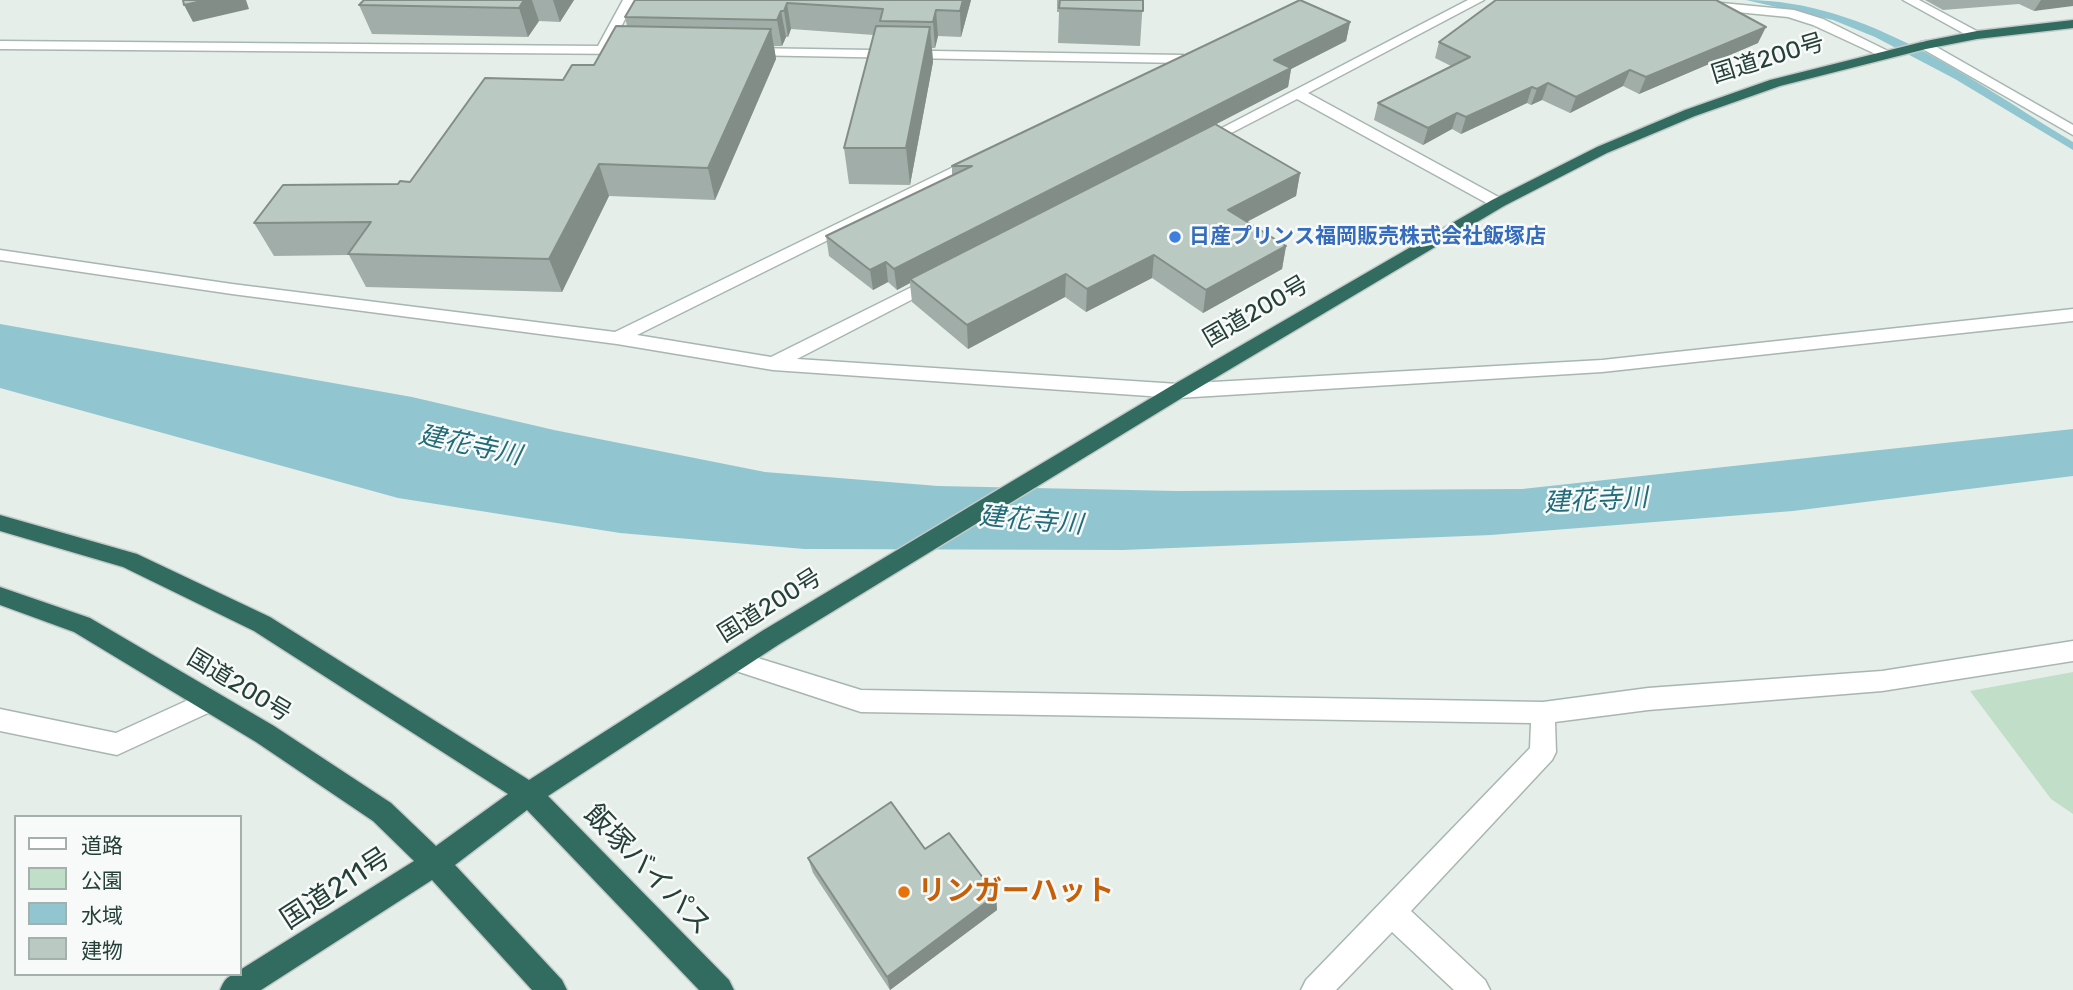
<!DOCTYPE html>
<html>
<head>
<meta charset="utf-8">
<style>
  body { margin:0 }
  #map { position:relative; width:2073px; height:990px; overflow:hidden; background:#e6eeea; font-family:Rubik,"Noto Sans JP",sans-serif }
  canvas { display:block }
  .legend { position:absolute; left:14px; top:815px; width:228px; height:161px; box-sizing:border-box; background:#f7faf8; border:2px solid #a3b0ac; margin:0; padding:9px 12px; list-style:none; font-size:21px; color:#254039 }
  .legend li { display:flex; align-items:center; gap:14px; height:35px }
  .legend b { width:35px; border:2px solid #a3b0ac }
</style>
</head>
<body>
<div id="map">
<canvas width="2073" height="990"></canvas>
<ul class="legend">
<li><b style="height:9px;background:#fff"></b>道路</li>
<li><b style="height:19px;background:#c0dec8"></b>公園</li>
<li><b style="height:19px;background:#91c6d0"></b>水域</li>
<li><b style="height:19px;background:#bbc9c3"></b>建物</li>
</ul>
</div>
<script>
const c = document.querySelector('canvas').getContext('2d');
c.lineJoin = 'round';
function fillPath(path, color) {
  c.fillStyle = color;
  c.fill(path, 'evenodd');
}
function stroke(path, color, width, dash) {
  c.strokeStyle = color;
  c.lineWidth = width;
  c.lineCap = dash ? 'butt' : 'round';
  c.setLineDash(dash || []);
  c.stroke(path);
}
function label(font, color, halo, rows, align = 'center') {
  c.font = font + ' Rubik,"Noto Sans JP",sans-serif';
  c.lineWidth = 5;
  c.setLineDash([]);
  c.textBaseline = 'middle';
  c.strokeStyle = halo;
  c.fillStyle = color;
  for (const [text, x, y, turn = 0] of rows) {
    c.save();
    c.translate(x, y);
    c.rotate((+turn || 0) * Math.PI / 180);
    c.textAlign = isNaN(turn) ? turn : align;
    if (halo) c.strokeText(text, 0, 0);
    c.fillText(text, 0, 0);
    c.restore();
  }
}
const green = new Path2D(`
  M2073 672V814L2051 799 1970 691Z`);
const water = new Path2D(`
  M0 324 412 397 554 430 765 472 938 486 1177 491 1522 489 2073 429V476L1793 511 1491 535 1123 550 804 549 620 533 398 498 0 388Z`);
const stream = new Path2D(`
  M1746 0C1867 0 1974 82 2073 142V150L1955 79 1875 37 1833 20Z`);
const minor = new Path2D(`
  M623 0H635L611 46 636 47V53L631 54 0 49V41L598 46Z
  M1468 0H1484L1308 93 1504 200 1506 203 1504 206H1492L1297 99 1206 146 1201 148 1193 143Z
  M1903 0H1919L1984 35 1982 38H1972Z
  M1701 1 1794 10 1823 19 1894 54 1892 57H1882L1813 25 1788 17 1696 8 1695 5Z
  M1926 41 2073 125V135L1921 48V42Z
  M748 48 1183 55 1190 59 1183 63 743 55 741 52Z
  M976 156 981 158 984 161 981 164 637 335 771 357 936 275 945 280 942 284 797 359 1178 384 1602 360 2073 309V321L1602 372 1178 398 773 370 617 344 232 294 0 260V250L232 284 615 332Z
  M2073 641V661L1882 691 1648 710 1555 722 1556 752 1552 760 1411 911 1485 980 1490 990H1454L1392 932 1336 990H1301L1306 980 1530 748 1531 723 861 712 727 668 723 661 727 654 735 651 861 690 1543 702 1648 688 1882 671Z
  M210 690 219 694 222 701 219 708 117 755 0 731V709L116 733Z`);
const highway = new Path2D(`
  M2073 20V28L1977 39 1926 49 1780 86 1695 116 1607 153 1504 206 1185 396 778 645 548 796 729 980 734 990H699L527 810 455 865 562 980 567 990H532L432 880 261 990H220C224 980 228 974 240 974V970L414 861 373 821 256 742 74 632 0 605V587L90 618 274 726 391 803 436 846 508 794 254 631 123 567 0 531V515L137 554 270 617 529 780 762 631 1171 386 1492 200 1597 147 1685 110 1770 80 1926 41 1977 31Z`);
const wall = new Path2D(`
  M364 0H574L560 22 539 21 528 37 372 34 359 5Z
  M635 0H971L961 37 938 36 935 48H932L933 62 910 185 849 184 844 148 874 35 791 29 788 37H786L782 46H774L776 59 715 200 609 196 562 292 366 287 349 255 274 256 254 223 410 182 563 80 594 65 627 26 625 17Z
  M1057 0H1143L1140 46 1058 43 1059 12H1057Z
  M1925 0H2073L2034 11 2019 4 1943 10Z
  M1350 22 1346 41 1291 69 1288 87 1216 124 1300 173 1296 196 1247 222 1286 246 1282 269 1203 313 1152 278 1086 312 1065 297 968 349 912 302 910 283 897 290 888 282 873 290 829 256 826 236 952 176V166Z
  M1439 42 1758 43 1639 94 1623 86 1570 113 1542 100 1531 105 1527 103 1461 134 1452 129 1423 145 1374 120 1378 103 1451 66 1435 58Z
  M925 849 996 895 997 910 890 990 813 873 808 858Z`);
const shadedWall = new Path2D(`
  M206 0H246L249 9 193 22 184 5Z
  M524 0H532L539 21 528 37 519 8Z
  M553 0H574L560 22Z
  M963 0H971L961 37 960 11Z
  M2041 0H2073V6L2034 11Z
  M787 3 791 29 788 37 784 11Z
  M936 10 938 36 935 48 933 22Z
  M781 11 786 37 782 46 777 20Z
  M1350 22 1346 41 1291 69 1288 87 913 281 910 279V283L897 290 894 269 1274 60Z
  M930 27 933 62 910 185 906 148Z
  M1766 27 1758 43 1639 94 1646 77Z
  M771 29 776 59 715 200 708 168Z
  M1630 70 1623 86 1570 113 1576 97Z
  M1548 83 1542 100 1531 105 1537 89Z
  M1532 87 1527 103 1461 134 1466 117Z
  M1457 113 1452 129 1423 145 1428 128Z
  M599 164 609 196 562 292 549 259Z
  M1300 173 1296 196 1225 233 1228 210Z
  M1286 246 1282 269 1203 313 1206 290Z
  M1154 255 1152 278 1086 312 1087 289Z
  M886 262 888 282 873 290 870 270Z
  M1066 274 1065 297 968 349 967 325Z
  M996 895 997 910 890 990 887 977Z`);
const building = new Path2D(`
  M183 0H206L184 5Z
  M364 0H524L519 8 359 5Z
  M635 0H963L960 11 936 10 933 22 880 21 883 9 787 3 784 11H781L777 20 625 17Z
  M1060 0H1143V11L1059 8Z
  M1300 0 1350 22 1274 60 1291 68 894 269 886 262 870 270 826 236 972 166H952Z
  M1496 0H1716L1766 27 1646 77 1630 70 1576 97 1548 83 1537 89 1532 87 1466 117 1457 113 1428 128 1378 103 1470 57 1439 42Z
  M616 26 771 29 708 168 599 164 549 259 348 254 371 222 254 223 283 185 398 184 400 181 410 182 485 78 563 80 572 65H594Z
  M876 26 930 27 906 148H844Z
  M1215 124 1300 173 1228 210 1286 246 1206 290 1154 255 1087 289 1066 274 967 325 910 279Z
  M891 802 925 849 949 833 996 895 887 977 808 858Z`);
const markers = [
  [1175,237,7,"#3f7fe0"],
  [904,892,7,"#e8710a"]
];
const farShopnames = [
  ["日産プリンス福岡販売株式会社飯塚店",1189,237]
];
const streetNames = [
  ["国道200号",1768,59,-17],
  ["国道200号",1256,312,-30],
  ["国道200号",770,606,-32],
  ["国道200号",239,686,31]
];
const waterNames = [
  ["建花寺川",470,446,12],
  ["建花寺川",1596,501,-3],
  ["建花寺川",1031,521,5]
];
const nearStreetnames = [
  ["飯塚バイパス",647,870,46],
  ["国道211号",336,889,-33]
];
const nearFoodnames = [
  ["リンガーハット",918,892]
];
fillPath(green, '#c0dec8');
fillPath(water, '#91c6d0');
fillPath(stream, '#91c6d0');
stroke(minor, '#a8b6b1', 3);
stroke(highway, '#c2cac8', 3);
fillPath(minor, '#fff');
fillPath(highway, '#326b5f');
fillPath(wall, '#a1ada8');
fillPath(shadedWall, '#838d88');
fillPath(building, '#bbc9c3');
stroke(building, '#838d88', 2);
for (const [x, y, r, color] of markers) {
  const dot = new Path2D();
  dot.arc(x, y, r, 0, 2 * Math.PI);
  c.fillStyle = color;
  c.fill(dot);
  stroke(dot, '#f7faf8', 2.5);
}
label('bold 21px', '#366cbe', '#f7faf8', farShopnames, 'left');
label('24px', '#254039', '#f7faf8', streetNames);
label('italic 26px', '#216b7a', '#f7faf8', waterNames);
label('28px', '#254039', '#f7faf8', nearStreetnames);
label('bold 28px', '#c56008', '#f7faf8', nearFoodnames, 'left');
</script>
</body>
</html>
